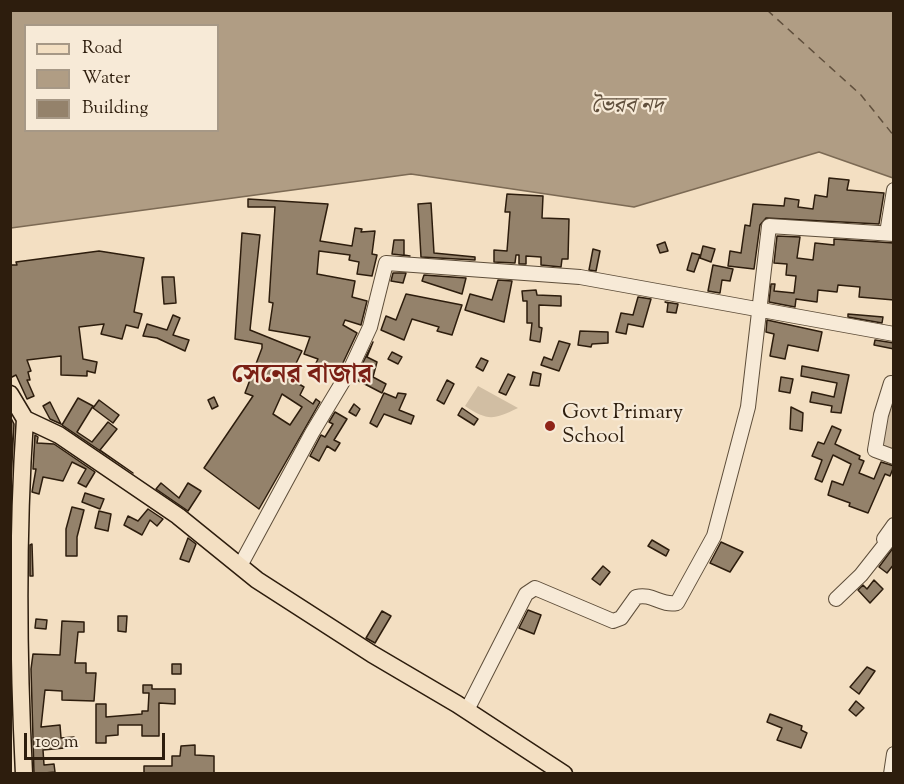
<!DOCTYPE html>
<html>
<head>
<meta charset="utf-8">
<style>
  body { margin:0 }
  #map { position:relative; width:904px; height:784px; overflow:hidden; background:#f3dfc2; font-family:"Sorts Mill Goudy",serif }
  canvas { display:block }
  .frame { position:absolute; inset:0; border:12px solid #2d1d0d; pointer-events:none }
  .legend { position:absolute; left:24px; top:24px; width:195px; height:108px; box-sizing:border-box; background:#f7ead7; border:2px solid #a69886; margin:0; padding:8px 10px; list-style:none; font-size:18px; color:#2d1d0d }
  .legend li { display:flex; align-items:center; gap:12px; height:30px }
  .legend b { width:30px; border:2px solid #a69886 }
  .scale { position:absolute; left:24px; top:733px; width:141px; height:27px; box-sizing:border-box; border:3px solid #2d1d0d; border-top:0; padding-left:8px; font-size:18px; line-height:21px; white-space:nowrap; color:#2d1d0d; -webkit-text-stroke:4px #f7ead7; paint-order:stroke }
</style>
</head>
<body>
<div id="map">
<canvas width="904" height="784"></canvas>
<div class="frame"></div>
<ul class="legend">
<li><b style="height:8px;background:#f3dfc2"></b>Road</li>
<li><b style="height:16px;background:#b09d84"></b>Water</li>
<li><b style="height:16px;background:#94826b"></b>Building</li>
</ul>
<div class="scale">100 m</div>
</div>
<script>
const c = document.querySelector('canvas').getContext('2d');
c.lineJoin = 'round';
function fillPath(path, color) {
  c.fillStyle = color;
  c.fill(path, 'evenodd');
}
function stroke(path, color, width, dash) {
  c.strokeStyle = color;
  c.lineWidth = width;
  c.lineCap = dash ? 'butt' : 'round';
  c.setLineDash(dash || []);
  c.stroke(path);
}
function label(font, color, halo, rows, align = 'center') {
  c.font = font + ' "Sorts Mill Goudy","Noto Serif Bengali",serif';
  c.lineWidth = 4.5;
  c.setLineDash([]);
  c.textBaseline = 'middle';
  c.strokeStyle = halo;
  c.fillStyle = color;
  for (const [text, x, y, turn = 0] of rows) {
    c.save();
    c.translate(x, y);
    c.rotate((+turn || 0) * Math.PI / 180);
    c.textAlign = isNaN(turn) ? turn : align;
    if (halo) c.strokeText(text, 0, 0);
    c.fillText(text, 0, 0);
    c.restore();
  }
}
const green = new Path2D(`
  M894 385 893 456 876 450Z
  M478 386 518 408C493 420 488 421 465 406Z`);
const water = new Path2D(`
  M10 11H893V178L819 152 634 207 411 174 11 228ZM26 26H218V130H26Z`);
const ferry = new Path2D(`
  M767 10 861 95 894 136`);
const building = new Path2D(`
  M829 178 849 180 847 190 884 193 879 224 766 218 760 225 754 269 728 266 730 251 741 253 745 225 750 226 753 204 784 206 785 198 799 200 798 207 813 209 815 195 827 197Z
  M507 194 543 196 542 218 569 219 568 259H562L561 267 541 265V257L526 256V264H519V255H516L515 263 494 262V250L507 251 510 212H505Z
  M248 199 328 204 320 241 352 246 355 228 362 229 361 232 375 231 372 254 377 255 372 276 357 274 359 262 349 260 350 255 319 251 317 274 355 281 352 297 367 301 361 325 345 320 343 325 357 333 341 367 332 364 329 370 315 365 318 359 304 354 310 337 269 330 273 303 269 302 275 207H248Z
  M431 203 434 253 475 257V260L421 257 418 204Z
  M242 233 260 235 250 330 302 351 289 378 304 387 300 395 313 404 316 399 320 402 259 509 204 468 253 396 245 393 262 348V344L235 339ZM282 394 302 407 290 425 273 414Z
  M777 236 800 237 797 258 813 260 815 243 834 245V239L894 243V300L859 297 860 287 838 285 837 292 818 290 817 302 796 299 795 307 769 302 771 284H775L774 291 794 293 796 276 786 275 787 264 774 263Z
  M394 240H404V255L410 256 392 254Z
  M665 242 668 251 660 253 657 245Z
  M703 246 715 249 711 262 700 258Z
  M593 249 600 251 596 271 589 270Z
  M99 251 144 258 134 312 142 314 138 328 126 325 122 339 101 334 104 324 79 327 83 359 97 362 95 373 87 371V376L61 375V356L27 360 31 371 28 372 30 380H27L34 396 27 399 16 375 10 378V265H17L16 262Z
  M692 253 700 255 694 272 687 270Z
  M713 265 733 269 730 281 722 280 720 293 708 291Z
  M393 273H406L403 283 391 281Z
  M424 275 466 278 462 294 422 281Z
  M162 277H174L176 303 164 304Z
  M498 280 512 281 504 322 465 310 470 294 492 300Z
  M536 290 537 295 561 296V306L539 305V327L542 328 540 342 530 340 532 323H527V301H523L522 291Z
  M406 294 462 305 452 335 437 331 439 327 412 319 404 340 381 330 386 316 396 320Z
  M638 297 651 299 643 327 628 324 626 334 616 332 621 313 633 315Z
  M665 302 678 304 676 313 667 312 668 303Z
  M848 314 883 317 882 323 848 317Z
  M173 315 180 318 173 335 189 340 185 351 157 338 143 336 147 324 167 330Z
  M767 320 822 332 818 351 788 345 785 359 770 356 774 334 766 332Z
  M580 331 608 332V343L592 344 591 347 578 345Z
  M875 340 894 343V349L874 345Z
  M559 341 570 344 559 371 541 365 544 357 552 360Z
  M373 342 367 357 377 362 373 377 386 384 382 393 355 379Z
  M392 352 402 357 398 364 388 359Z
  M481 358 488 361 483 371 476 367Z
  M802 366 849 375 841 413 831 412 832 406 810 402 812 392 834 397 837 383 801 376Z
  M533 372 541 374 539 386 530 385Z
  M508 374 515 377 506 395 499 392Z
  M781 377 793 379 790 393 779 391Z
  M447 380 454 384 444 404 437 400Z
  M384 393 396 398 398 393 406 394 399 410 414 416 411 424 384 414 377 427 370 423Z
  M214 397 218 406 212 409 208 400Z
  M78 398 93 406 77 432 92 442 108 422 117 429 100 450 133 473 62 425Z
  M99 400 119 415 113 423 93 408Z
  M50 402 61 424 50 419 43 406Z
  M354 404 360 409 356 416 349 412Z
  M791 407 803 413 802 431 790 429Z
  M462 408 478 419 474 425 458 415Z
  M335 412 347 419 334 440 340 443 335 451 327 446 319 461 310 456 321 435 325 437 333 424 329 422Z
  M10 416 14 424 11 482 12 442Z
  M832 426 841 430 835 444 860 456 859 459 864 461 859 473 874 479 881 462 894 466 890 476 885 474 868 513 849 506 850 503 828 495 832 481 843 485 851 464 833 455 822 482 815 479 822 460 812 456 818 442 824 444Z
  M35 435 38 437 37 443 54 444 95 472 86 487 78 483 86 469 72 462 63 481 43 477 39 494 32 492 36 469H33Z
  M161 483 179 498 188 483 201 491 188 511 156 489Z
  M85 493 104 499 100 509 82 502Z
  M72 507 84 510 77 537V556H66V529Z
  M148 509 163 519 157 526 150 520 142 535 124 525 128 516 138 521Z
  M99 511 111 514 108 531 95 528Z
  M188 538 196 544 189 562 180 559Z
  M652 540 669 550 666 556 648 546Z
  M721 542 743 552 730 572 710 563Z
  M32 544 33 576H30V545Z
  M893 548 894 564 887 573 879 567Z
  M603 566 610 572 600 585 592 579Z
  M874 580 883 589 870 603 858 590 863 585 867 589Z
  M528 610 541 615 534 634 519 628Z
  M382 611 391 616 375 643 366 638Z
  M118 616H127L126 632 118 631Z
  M36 619 47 620 46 629 35 628Z
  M62 621 84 622V632H78L75 663H86V673H96L94 701 62 700V691L45 690 41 727 60 725 61 738 74 737 75 747 43 750 44 765 54 764 55 772 34 774 31 669 33 654 60 655Z
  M172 664H181V674H172Z
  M867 667 875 671 859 694 850 687Z
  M143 685H152V689H175V704L159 703V736H142V725H118V735L106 736V743H96V704H106V717L142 714V711H148L149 693H143Z
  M856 701 864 708 856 716 849 710Z
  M770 714 802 726 801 730 807 733 801 748 777 740 782 728 767 722Z
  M195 745V755L214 756V774H144V766H172V756H180L181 746Z`);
const minor = new Path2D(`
  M887 233 894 190
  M894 384 891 383 881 415 875 450 894 457
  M240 566 312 433 351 368 370 327 386 263 580 277 894 334
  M836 599 861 575 887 542 884 539 894 525
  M467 710 526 594 535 588 613 621 621 618 636 597C653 593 660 606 677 603L714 536 748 407 769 226 894 234
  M891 774 894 754`);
const major = new Path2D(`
  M10 394 25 419 59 435 178 516 257 580 372 654 457 704 564 774
  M24 774C18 655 17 537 25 419`);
const markers = [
  [550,426,6,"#8f2418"]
];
const poiNames = [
  ["Govt Primary",562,414],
  ["School",562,438]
];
const waterNames = [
  ["ভৈরব নদ",627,108]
];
const districtNames = [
  ["সেনের বাজার",302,377]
];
fillPath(green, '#d1bea3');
fillPath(water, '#b09d84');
stroke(water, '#7c6a54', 1.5);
stroke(ferry, '#61503d', 1.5, [8, 6]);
fillPath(building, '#94826b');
stroke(building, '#2d1d0d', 1.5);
stroke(minor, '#5e4e3a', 16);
stroke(major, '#2d1d0d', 19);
stroke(minor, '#f7ead7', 14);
stroke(major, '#f3dfc2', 16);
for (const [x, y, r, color] of markers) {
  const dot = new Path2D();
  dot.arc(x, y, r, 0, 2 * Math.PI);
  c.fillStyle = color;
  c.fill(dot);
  stroke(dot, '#f7ead7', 2);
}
label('21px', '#2d1d0d', '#f7ead7', poiNames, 'left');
label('italic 22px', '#61503d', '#f7ead7', waterNames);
label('bold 27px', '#7a1f14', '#f7ead7', districtNames);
</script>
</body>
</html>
